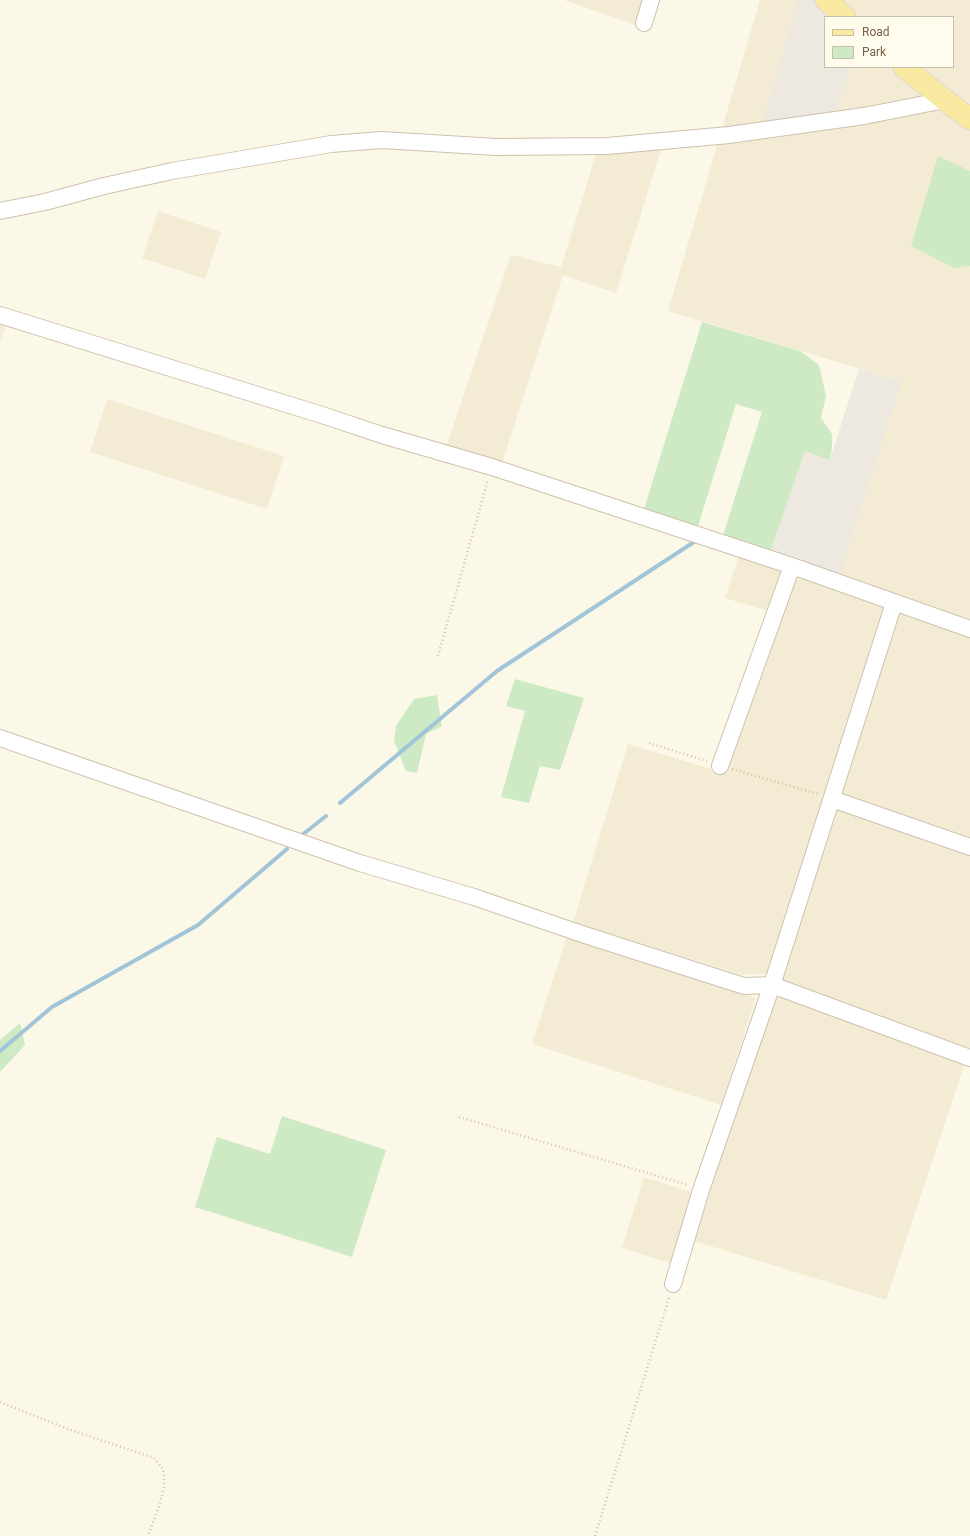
<!DOCTYPE html>
<html>
<head>
<meta charset="utf-8">
<style>
  body { margin:0 }
  #map { position:relative; width:970px; height:1536px; overflow:hidden; background:#fcf8e7; font-family:Roboto,sans-serif }
  canvas { display:block }
  .legend { position:absolute; left:824px; top:16px; width:130px; height:52px; box-sizing:border-box; background:#fffbed; border:1px solid #c8beac; margin:0; padding:5px 7px; list-style:none; font-size:12px; color:#76624b }
  .legend li { display:flex; align-items:center; gap:8px; height:20px }
  .legend b { width:20px; border:1px solid #c8beac }
</style>
</head>
<body>
<div id="map">
<canvas width="970" height="1536"></canvas>
<ul class="legend">
<li><b style="height:5px;background:#fae9a0"></b>Road</li>
<li><b style="height:11px;background:#cdeac5"></b>Park</li>
</ul>
</div>
<script>
const c = document.querySelector('canvas').getContext('2d');
c.lineJoin = 'round';
function fillPath(path, color) {
  c.fillStyle = color;
  c.fill(path, 'evenodd');
}
function stroke(path, color, width, dash) {
  c.strokeStyle = color;
  c.lineWidth = width;
  c.lineCap = dash ? 'butt' : 'round';
  c.setLineDash(dash || []);
  c.stroke(path);
}
const residential = new Path2D(`
  M564 0H646L638 26Z
  M760 0H970V1048L886 1300 694 1241 782 973 742 975 573 922 628 744 724 773 781 615 725 598 740 552 835 585 901 381 668 311ZM825 17H953V67H825Z
  M662 147 616 293 563 275 502 463 446 447 511 255 561 267 597 151Z
  M158 211 221 232 205 279 142 258Z
  M0 320 7 322 0 343Z
  M107 399 284 456 267 509 90 452Z
  M567 936 756 998 721 1105 532 1044Z
  M644 1177 695 1193 673 1264 622 1248Z`);
const industrial = new Path2D(`
  M798 0H813L831 17H825V67H851L835 114 762 124Z
  M859 369 902 381 839 575 771 550 805 451 830 459Z`);
const green = new Path2D(`
  M938 156 970 171V266L954 268 911 246Z
  M702 322 800 351 819 365 826 396 821 418 832 434V448L830 460 805 451 771 550 723 535 762 412 736 404 698 526 644 509Z
  M515 679 584 698 560 770 540 766 529 803 501 797 525 711 506 706Z
  M437 695 442 726 426 734 417 773 406 771 394 741 396 726 414 699Z
  M20 1023 25 1045 0 1072V1040Z
  M282 1116 386 1150 352 1257 195 1207 217 1137 270 1154Z`);
const stream = new Path2D(`
  M340 803 497 671 697 540
  M302 835 326 816
  M0 1051 52 1007 198 925 287 849`);
const path = new Path2D(`
  M438 656 488 480
  M649 743 707 761
  M732 769 818 794
  M459 1117 688 1185
  M0 1402 65 1428 154 1458C156 1461 160 1465 162 1468 170 1486 154 1518 148 1536
  M595 1536 669 1298`);
const minor = new Path2D(`
  M644 23 651 0
  M0 211 45 202 104 186 172 171 331 144 382 140 496 147 607 146 729 135 864 116 945 100
  M0 315 322 415 382 435 492 467 792 566 970 629
  M0 738 360 863 474 897 585 935 744 986 772 985 970 1058
  M720 766 792 566
  M832 799 970 847
  M673 1284 701 1190 772 985 894 603`);
const major = new Path2D(`
  M826 0 845 17
  M904 67 945 100 970 119`);
fillPath(residential, '#f4ebd5');
fillPath(industrial, '#ede9e0');
fillPath(green, '#cdeac5');
stroke(stream, '#a1c5d8', 4);
stroke(minor, '#cec1ad', 18);
stroke(major, '#ded9d4', 23);
stroke(path, '#d7c0a1', 2.5, [1, 3]);
stroke(minor, '#fff', 16);
stroke(major, '#fae9a0', 21);
</script>
</body>
</html>
